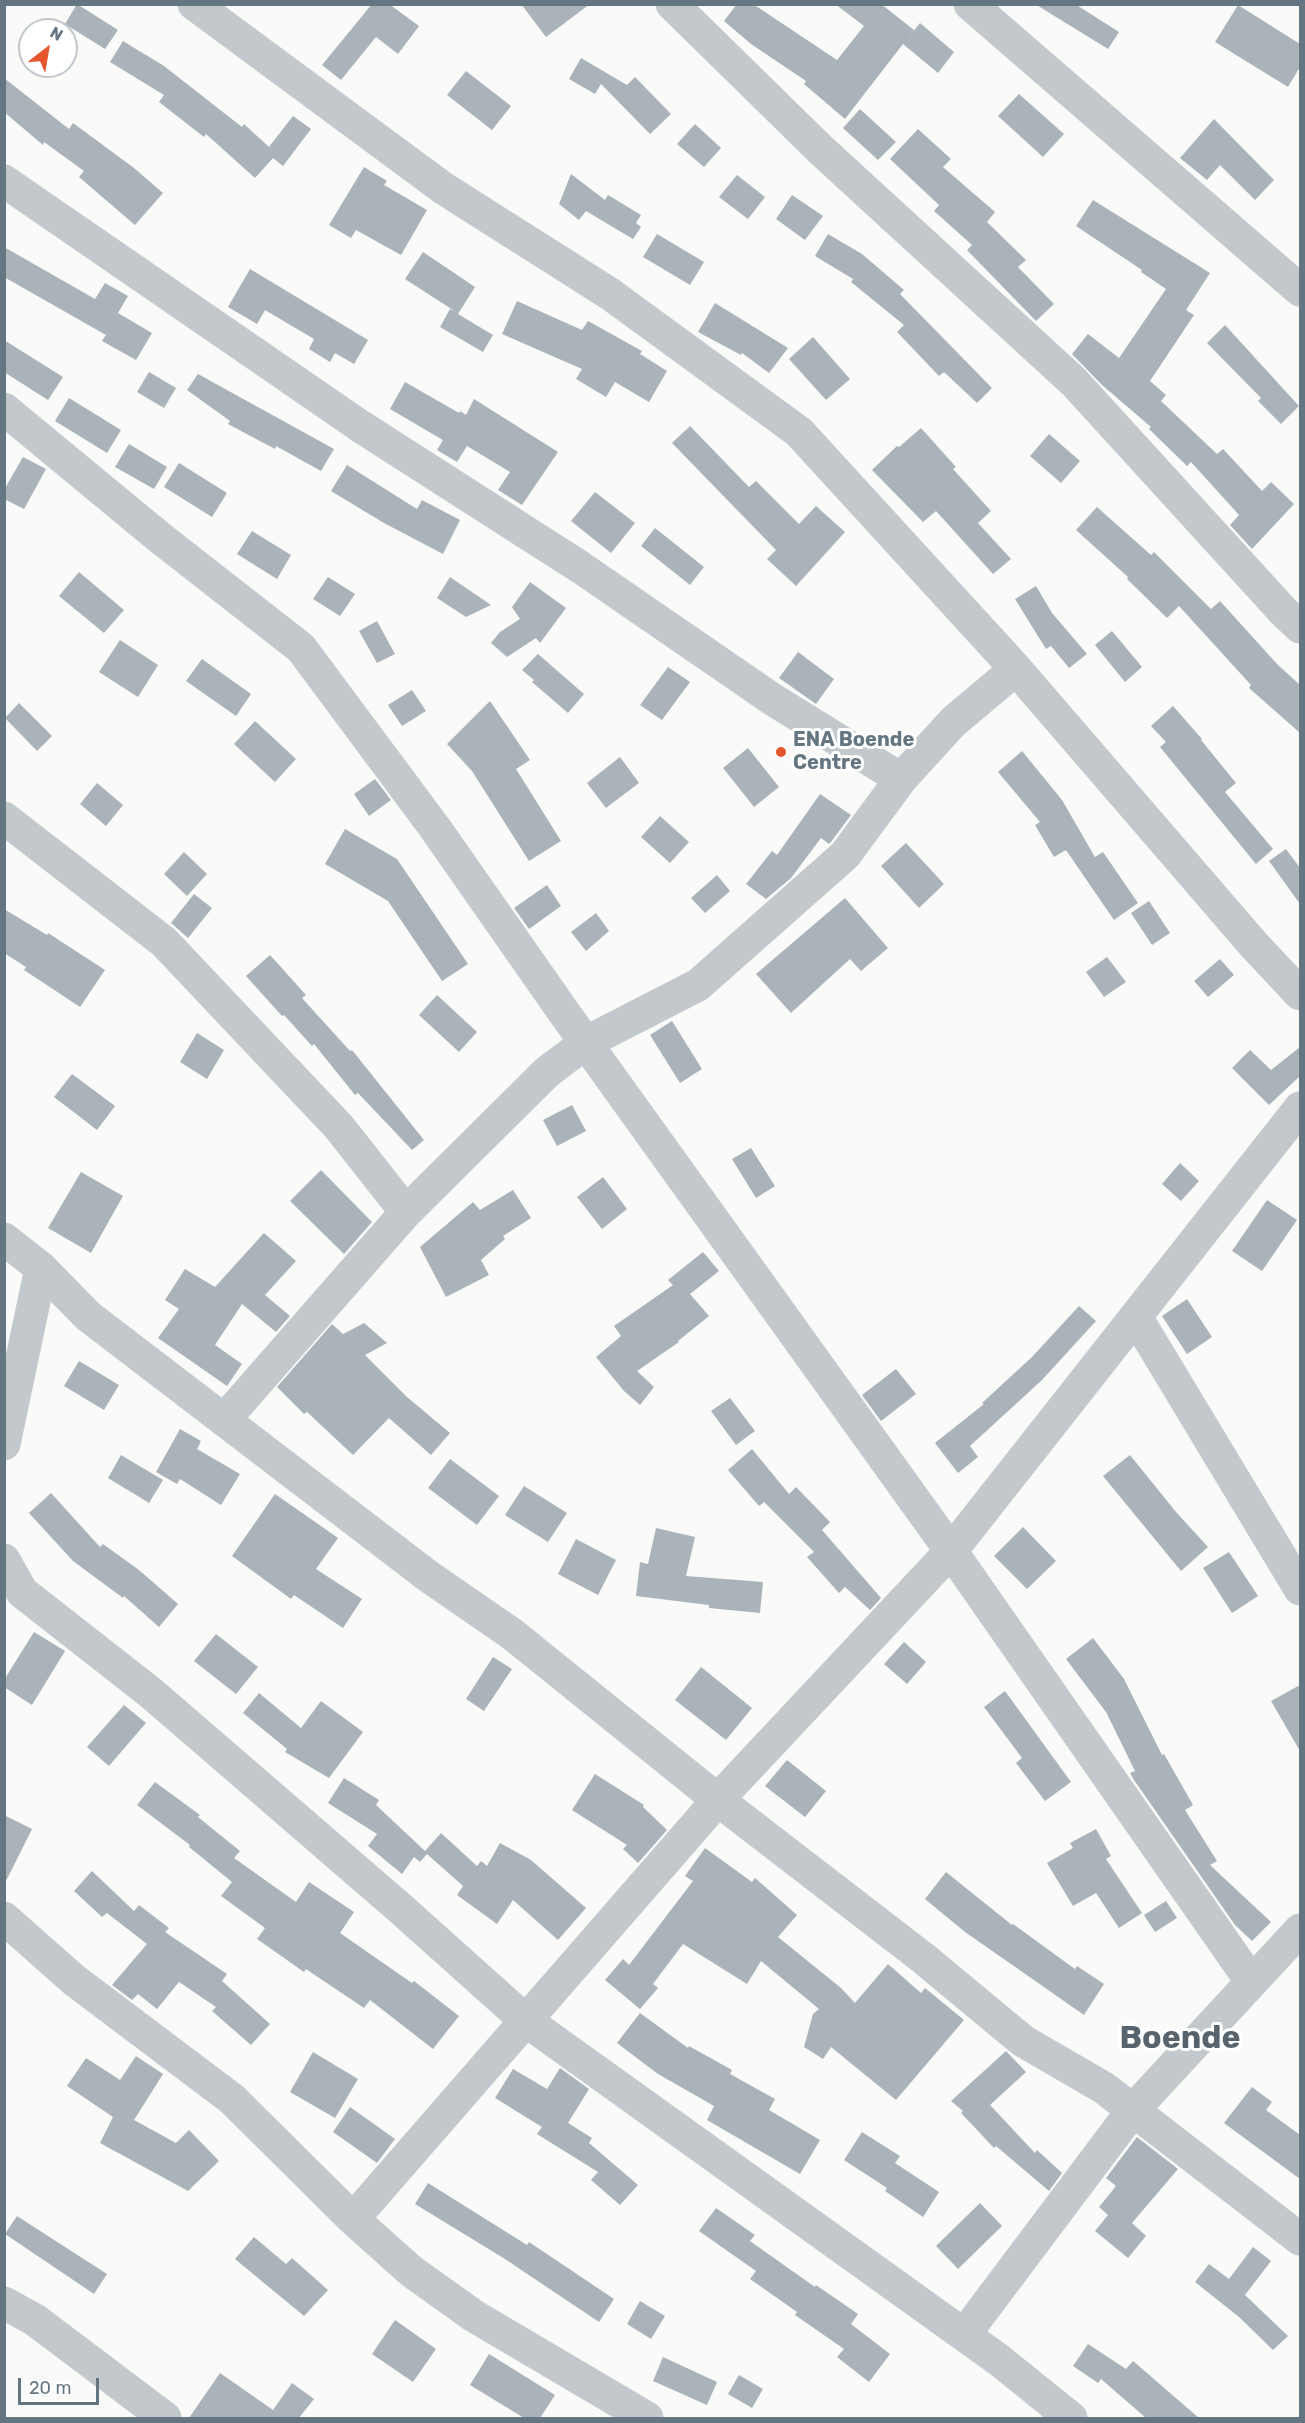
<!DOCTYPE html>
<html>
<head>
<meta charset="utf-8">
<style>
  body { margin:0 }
  #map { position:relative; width:1305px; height:2423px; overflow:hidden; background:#fafaf8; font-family:Rubik,sans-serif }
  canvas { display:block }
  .frame { position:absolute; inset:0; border:6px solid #657683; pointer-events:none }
  .north { position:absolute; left:18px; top:18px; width:60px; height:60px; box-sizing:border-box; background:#fff; border:2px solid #c1c8cd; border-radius:50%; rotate:31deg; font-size:16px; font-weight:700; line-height:24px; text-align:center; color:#657683 }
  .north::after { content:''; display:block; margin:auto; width:21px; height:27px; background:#e4572e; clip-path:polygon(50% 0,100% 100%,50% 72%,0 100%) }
  .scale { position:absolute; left:18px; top:2378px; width:81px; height:27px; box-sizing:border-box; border:3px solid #657683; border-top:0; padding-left:8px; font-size:18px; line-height:21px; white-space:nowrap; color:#657683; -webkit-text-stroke:4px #fff; paint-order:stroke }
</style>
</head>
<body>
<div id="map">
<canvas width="1305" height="2423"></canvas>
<div class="frame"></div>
<div class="north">N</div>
<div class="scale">20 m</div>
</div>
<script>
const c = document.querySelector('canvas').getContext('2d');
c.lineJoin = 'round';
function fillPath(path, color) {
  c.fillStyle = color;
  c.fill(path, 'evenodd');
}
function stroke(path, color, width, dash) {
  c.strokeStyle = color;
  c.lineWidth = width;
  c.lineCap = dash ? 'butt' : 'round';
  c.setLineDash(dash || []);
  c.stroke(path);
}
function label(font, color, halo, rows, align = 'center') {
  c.font = font + ' Rubik,sans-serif';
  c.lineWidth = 6;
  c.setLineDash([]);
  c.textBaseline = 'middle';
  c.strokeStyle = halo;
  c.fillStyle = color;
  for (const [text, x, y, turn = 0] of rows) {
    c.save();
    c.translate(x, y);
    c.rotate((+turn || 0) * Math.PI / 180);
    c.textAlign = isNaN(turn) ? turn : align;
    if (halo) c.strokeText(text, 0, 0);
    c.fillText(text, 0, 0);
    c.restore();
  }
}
const building = new Path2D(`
  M77 4 118 30 105 49 65 24Z
  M372 4H389L419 26 398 54 376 37 341 80 322 65Z
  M521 4H590L546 37Z
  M737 4H753L837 60 864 26 835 4H881L914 30 907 39 920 23 954 52 938 73 903 44 845 119 804 84 806 81 751 44 724 21Z
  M1035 4H1075L1119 32 1108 49Z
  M1238 5 1300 44V67L1288 87 1215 42Z
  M123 41 164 66 242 127 244 124 269 147 293 116 311 129 283 166 273 158 255 178 206 134 204 137 159 102 164 95 110 62Z
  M581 58 627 85 635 77 671 114 650 134 601 84 595 94 569 79Z
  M466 71 511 106 492 130 447 95Z
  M4 78 69 129 73 123 134 168 163 193 135 225 79 177 84 171 44 142 43 145 4 112Z
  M1019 94 1064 134 1043 157 998 116Z
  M860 109 896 142 878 160 843 128Z
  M1214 119 1274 180 1255 200 1220 165 1207 180 1180 158Z
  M695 124 721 148 704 167 677 144Z
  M918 129 951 159 943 167 995 212 987 222 1026 260 1018 267 1054 304 1036 321 967 250 972 245 934 211 939 205 890 159Z
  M364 167 387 181 384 185 427 210 401 255 356 230 351 238 329 225Z
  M571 174 605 200 608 195 641 215 636 223 641 227 633 239 586 211 579 220 559 204Z
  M737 175 765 197 748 219 719 197Z
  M792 195 823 216 805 240 776 219Z
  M1093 200 1210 273 1186 310 1194 315 1150 381 1166 395 1161 401 1217 454 1223 449 1262 491 1271 482 1294 504 1252 549 1230 525 1239 515 1191 462 1187 466 1149 429 1151 427 1102 385 1072 354 1088 334 1119 358 1166 289 1141 272 1142 270 1076 226Z
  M657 234 704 262 690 285 643 257Z
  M828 234 862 254 904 290 900 294 992 388 977 403 944 372 939 376 897 332 904 325 851 282 853 279 815 256Z
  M4 247 95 299 105 283 128 296 118 313 152 333 136 360 102 341 106 335 4 277Z
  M423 252 475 287 458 314 493 335 483 352 440 327 450 309 456 312 405 279Z
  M250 269 368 340 354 364 335 353 330 362 309 349 314 339 265 310 257 324 228 307Z
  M517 301 582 330 588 321 642 351 640 354 667 371 649 402 615 382 606 397 576 379 582 369 502 334Z
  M715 303 788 348 769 373 742 353 741 355 698 332Z
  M1225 325 1299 406 1281 424 1258 401 1261 398 1207 343Z
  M813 337 850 379 826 400 789 359Z
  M4 340 63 377 48 400 4 372Z
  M149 372 176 388 164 408 137 392Z
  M198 374 334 449 321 471 276 446 275 449 228 424 230 421 187 390Z
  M405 382 459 413 460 411 466 415 474 399 558 452 522 505 498 490 510 472 467 446 457 462 437 450 443 440 390 409Z
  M69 398 121 430 107 453 55 421Z
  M690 426 749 487 756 481 799 524 816 506 845 532 796 586 767 559 776 550 672 443Z
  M921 428 956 467 953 469 991 511 978 523 1011 559 993 574 936 511 923 522 872 470 897 446 899 447Z
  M1049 434 1080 461 1061 483 1030 456Z
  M129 444 167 467 154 489 115 467Z
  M23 457 46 469 24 509 4 499V490Z
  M179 463 227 493 212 517 164 487Z
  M347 465 417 509 422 500 460 520 443 554 384 523 331 491Z
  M595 492 635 523 611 553 571 521Z
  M1097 507 1151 555 1154 552 1211 609 1220 601 1277 664 1300 685V733L1249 688 1251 685 1179 606 1167 618 1127 579 1128 577 1076 530Z
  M655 528 704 567 690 585 641 546Z
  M252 531 291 555 277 579 237 554Z
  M79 572 124 610 104 633 59 596Z
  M328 577 355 594 340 616 313 599Z
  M450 577 491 605 466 617 437 598Z
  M530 582 566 608 540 643 536 638 507 657 491 643 500 632 520 619 512 607Z
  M1036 586 1052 613 1087 654 1069 668 1051 646 1046 649 1015 599Z
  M377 621 395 654 377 663 359 631Z
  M1112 631 1142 667 1125 682 1095 645Z
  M120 640 158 665 138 697 99 672Z
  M798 652 834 679 816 704 779 678Z
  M538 654 584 694 568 713 532 682 534 680 522 670Z
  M202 659 251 694 236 716 186 681Z
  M668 667 690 682 662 720 640 705Z
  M412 690 426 711 402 726 388 705Z
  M490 701 530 760 516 769 561 841 529 861 472 771 447 744Z
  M19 703 52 736 37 751 5 718Z
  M1173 706 1202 739 1201 740 1236 783 1225 792 1273 849 1256 864 1160 747 1166 742 1151 726Z
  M255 721 296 759 275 782 234 744Z
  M748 748 779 787 754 807 723 768Z
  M1022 751 1062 800 1095 857 1103 852 1138 903 1114 920 1066 850 1054 857 1035 825 1040 822 998 772Z
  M620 757 639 783 606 808 587 783Z
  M375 779 391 800 369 816 354 794Z
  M97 783 123 805 106 826 80 804Z
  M820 794 851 815 831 842 829 844 821 838 791 878 766 899 746 884 772 851 777 855Z
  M660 816 689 842 670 863 641 837Z
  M345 829 397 859 468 964 442 981 388 901 325 864Z
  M906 843 944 884 919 908 881 866Z
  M1286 849 1300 868V904L1269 861Z
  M184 852 207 874 187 896 164 874Z
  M717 875 730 891 705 913 691 898Z
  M547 885 561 906 529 929 514 908Z
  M194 894 212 908 188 938 171 923Z
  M845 898 888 948 861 971 850 959 791 1013 756 974Z
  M1149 901 1170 933 1152 945 1131 913Z
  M4 909 47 935 48 933 105 970 80 1007 24 970 26 967 4 953Z
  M596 913 609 931 586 951 571 932Z
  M270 955 306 995 302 998 350 1051 352 1050 424 1140 412 1150 358 1093 355 1095 314 1044 312 1046 284 1015 282 1016 246 976Z
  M1107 957 1126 982 1104 997 1086 972Z
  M1220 959 1234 975 1208 997 1194 981Z
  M437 995 477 1032 459 1052 419 1015Z
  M672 1021 702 1069 680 1083 650 1035Z
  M197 1033 224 1050 207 1079 180 1062Z
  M1300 1047V1076L1269 1105 1232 1068 1250 1050 1271 1070Z
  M72 1074 115 1106 97 1130 54 1097Z
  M572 1105 586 1131 557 1146 543 1120Z
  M751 1148 775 1186 756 1198 732 1159Z
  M1180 1163 1199 1181 1181 1201 1162 1184Z
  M321 1170 372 1222 344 1254 290 1201Z
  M81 1172 123 1196 91 1253 48 1228Z
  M603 1177 627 1209 602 1229 577 1197Z
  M513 1190 531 1218 503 1236 505 1239 481 1260 489 1275 446 1297 420 1247 473 1202 480 1210Z
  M1267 1200 1297 1220 1262 1271 1232 1251Z
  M264 1233 296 1261 265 1295 290 1316 276 1332 242 1304 215 1345 242 1364 227 1386 158 1338 179 1309 165 1300 185 1269 215 1287Z
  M703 1252 719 1271 690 1294 709 1316 678 1341 679 1342 637 1371 654 1387 640 1405 624 1391 596 1357 621 1336 614 1326 673 1285 668 1280Z
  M1187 1299 1212 1337 1187 1354 1162 1316Z
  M1079 1306 1096 1321 1042 1380 970 1446 978 1457 958 1473 935 1443 984 1404 982 1403 1032 1357Z
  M364 1323 387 1343 365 1355 407 1397 450 1433 431 1455 389 1418 353 1455 307 1412 304 1414 277 1387 332 1324 343 1334Z
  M79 1361 119 1385 104 1410 64 1386Z
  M896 1369 916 1394 881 1421 862 1395Z
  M730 1398 755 1431 736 1445 711 1411Z
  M180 1429 201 1441 197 1449 240 1474 221 1505 180 1479 177 1484 156 1472Z
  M752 1449 789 1494 796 1487 830 1522 822 1530 881 1598 870 1610 845 1587 839 1593 807 1557 814 1552 764 1502 759 1506 728 1470Z
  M121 1455 163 1480 149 1503 108 1478Z
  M1130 1455 1176 1512 1208 1547 1181 1571 1103 1476Z
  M450 1459 499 1496 477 1525 428 1488Z
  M524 1486 567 1513 548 1542 505 1515Z
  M51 1493 100 1547 103 1544 139 1570 178 1604 159 1627 124 1596 123 1598 73 1561 29 1513Z
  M275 1494 338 1538 316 1569 362 1599 343 1628 294 1595 291 1599 232 1556Z
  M1023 1527 1056 1561 1027 1589 994 1556Z
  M656 1528 695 1537 686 1576 763 1582 760 1613 709 1608V1605L636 1596 640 1562 648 1564Z
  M576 1539 616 1560 598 1595 558 1574Z
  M1229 1552 1258 1596 1232 1613 1203 1568Z
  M34 1632 65 1651 32 1705 4 1687V1680Z
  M216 1634 258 1667 236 1694 194 1661Z
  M1093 1638 1124 1679 1162 1755 1164 1754 1193 1805 1185 1810 1217 1861 1210 1865 1271 1922 1252 1941 1235 1925 1134 1780 1130 1773 1135 1771 1106 1712 1066 1659Z
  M904 1642 926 1662 907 1684 884 1664Z
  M493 1657 512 1669 484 1711 466 1699Z
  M701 1667 752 1708 726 1740 675 1700Z
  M1300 1685V1751L1271 1701Z
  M1005 1691 1071 1782 1045 1801 1016 1763 1022 1758 984 1707Z
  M259 1693 301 1728 321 1701 363 1732 329 1778 285 1752 287 1749 243 1713Z
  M124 1705 146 1723 109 1766 87 1747Z
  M787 1760 826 1791 805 1817 765 1786Z
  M595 1774 644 1805 643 1807 667 1830 638 1863 623 1849 627 1845 572 1810Z
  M344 1778 379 1800 376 1805 425 1851 441 1833 477 1866 481 1861 487 1866 500 1843 531 1860 586 1908 558 1940 513 1900 497 1924 457 1895 463 1886 427 1854 420 1862 414 1857 402 1874 368 1846 377 1834 328 1803Z
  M155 1782 200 1815 198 1817 240 1851 234 1858 296 1902 309 1882 354 1912 340 1933 412 1983 414 1981 459 2016 433 2049 370 2000 364 2008 306 1969 304 1972 257 1939 265 1928 221 1896 232 1882 189 1847 190 1845 137 1805Z
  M4 1815 32 1829 4 1885Z
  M1096 1829 1111 1856 1106 1859 1142 1913 1119 1928 1096 1893 1073 1906 1047 1863 1073 1848 1070 1843Z
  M705 1848 752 1882 755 1878 797 1915 778 1937 841 1988 855 2003 888 1964 921 1993 925 1988 964 2020 896 2100 831 2047 823 2059 804 2047 813 2014 819 2009 761 1961 747 1984 683 1944 653 1984 658 1988 640 2009 605 1980 623 1959 629 1965 693 1881 685 1876Z
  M92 1871 134 1911 139 1905 169 1928 165 1932 227 1974 222 1981 270 2024 251 2045 212 2011 216 2007 179 1982 157 2009 138 1994 132 2000 112 1985 147 1944 107 1913 102 1917 74 1891Z
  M946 1872 1012 1925 1013 1924 1075 1969 1077 1966 1104 1984 1084 2015 965 1932 925 1899Z
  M1166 1901 1177 1918 1155 1932 1144 1915Z
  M640 2013 688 2048 689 2046 732 2070 730 2074 775 2099 769 2110 820 2140 800 2174 707 2120 714 2106 658 2074 617 2043Z
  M1006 2051 1026 2072 990 2105 1035 2153 1037 2150 1062 2173 1049 2191 996 2146 994 2148 961 2113 963 2111 951 2101Z
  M313 2052 358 2079 335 2118 290 2092Z
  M136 2056 163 2074 134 2120 176 2143 189 2130 219 2161 188 2191 100 2143 113 2117 67 2086 86 2058 120 2080Z
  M560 2068 589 2089 568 2123 592 2138 589 2143 638 2185 620 2205 591 2180 598 2172 537 2134 542 2127 495 2098 513 2069 547 2089Z
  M1252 2087 1272 2102 1266 2110 1300 2135V2179L1224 2123Z
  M350 2107 395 2139 377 2163 333 2132Z
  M862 2132 900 2156 895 2163 939 2192 923 2217 885 2191 887 2188 844 2160Z
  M1137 2137 1178 2169 1132 2223 1146 2236 1128 2258 1095 2231 1108 2215 1099 2207 1116 2186 1106 2178Z
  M428 2183 527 2245 529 2242 614 2299 599 2322 505 2259 415 2204Z
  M980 2203 1002 2226 958 2269 936 2246Z
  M716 2208 755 2235 750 2241 815 2287 816 2285 858 2314 851 2324 890 2354 869 2382 837 2357 844 2349 795 2315 797 2312 750 2279 756 2271 699 2231Z
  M17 2216 107 2274 94 2294 5 2234Z
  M254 2237 286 2264 292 2258 328 2290 304 2316 235 2259Z
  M1253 2247 1271 2261 1245 2295 1288 2336 1273 2350 1239 2317 1195 2282 1209 2264 1229 2279Z
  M640 2301 665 2316 651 2339 627 2324Z
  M395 2320 436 2349 413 2382 372 2354Z
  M1088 2344 1126 2369 1133 2361 1199 2418H1146L1101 2379 1098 2383 1073 2366Z
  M489 2354 555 2395 540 2418H524L470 2385Z
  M663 2357 717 2382 707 2405 653 2381Z
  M220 2373 273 2410 292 2383 314 2399 299 2418H189Z
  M739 2375 763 2389 752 2408 728 2394Z`);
const minor = new Path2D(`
  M194 4 443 188 610 294 799 432 1016 669 1254 945 1300 994
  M672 4 821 150 1074 382 1283 611 1300 627
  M970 4 1300 290
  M4 181 360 426 580 567 772 699 901 779 953 722 1016 669
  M4 409 159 537 301 648 435 828 565 1014 951 1551 1251 1981
  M4 818 164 942 339 1127 406 1212
  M4 1239 41 1268 88 1316 428 1576 512 1634 718 1800 923 1958 1023 2041 1104 2088 1300 2239
  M1136 1317 1300 1589
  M224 1420 406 1212 547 1072 587 1042 698 985 845 855 901 779
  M4 1444 41 1268
  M4 1560 22 1592 151 1693 401 1909 525 2020 999 2360 1071 2418
  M4 1918 74 1980 232 2099 353 2219 411 2271 474 2316 647 2418
  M353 2219 723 1794 951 1551 1300 1108
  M4 2303 35 2320 165 2418
  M964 2335 1133 2110 1300 1930`);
const markers = [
  [781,752,6,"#e4572e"]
];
const poiNames = [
  ["ENA Boende",793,740],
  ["Centre",793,763]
];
const townNames = [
  ["Boende",1180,2039]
];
fillPath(building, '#aab3b9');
stroke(minor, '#c3c8cc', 33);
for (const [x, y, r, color] of markers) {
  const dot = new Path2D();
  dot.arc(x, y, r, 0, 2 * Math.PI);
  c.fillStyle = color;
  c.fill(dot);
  stroke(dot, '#fff', 2);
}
label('bold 20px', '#657683', '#fff', poiNames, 'left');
label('bold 32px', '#57646e', '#fff', townNames);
</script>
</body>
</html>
